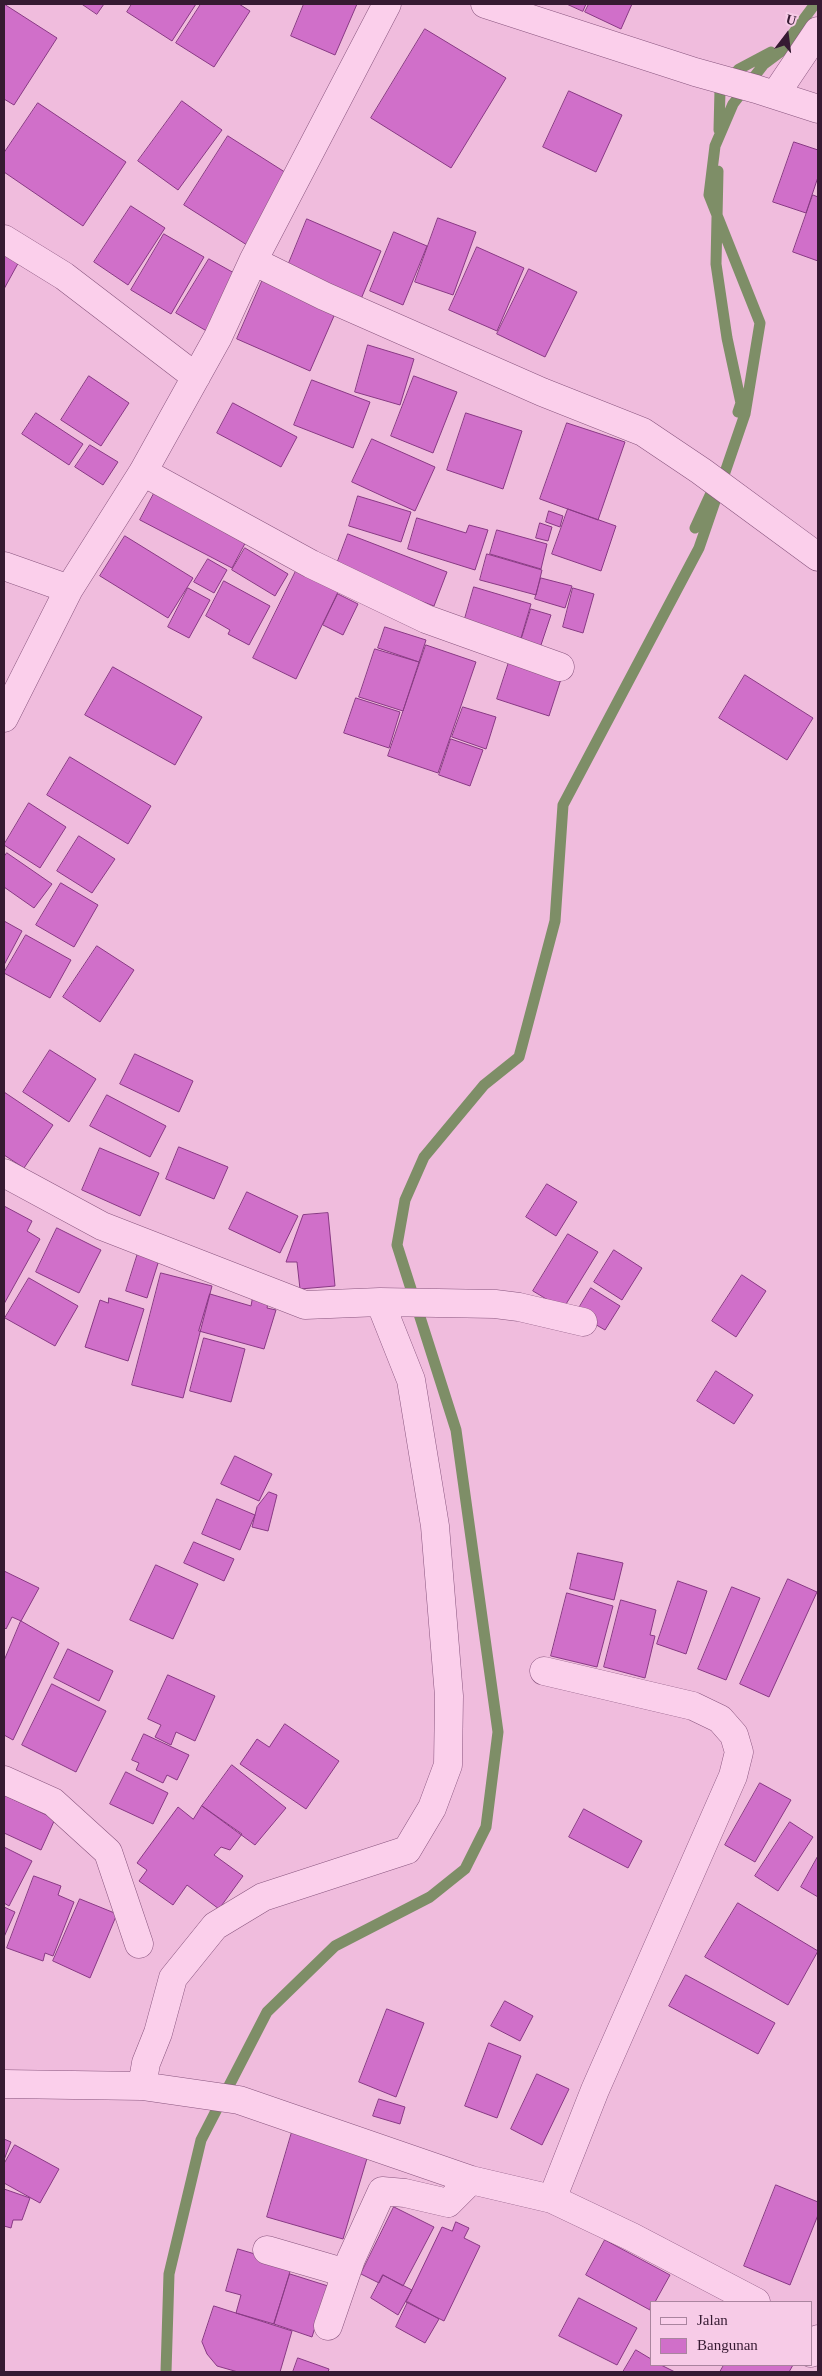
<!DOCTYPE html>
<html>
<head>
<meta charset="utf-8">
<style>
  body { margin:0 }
  #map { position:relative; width:822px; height:2376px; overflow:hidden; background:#f0bcdd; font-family:"Times New Roman",serif }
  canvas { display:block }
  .frame { position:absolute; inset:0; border:5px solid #361a32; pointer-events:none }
  .legend { position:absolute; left:650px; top:2301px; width:162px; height:65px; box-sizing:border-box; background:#f7cbe7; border:1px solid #aa849f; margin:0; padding:6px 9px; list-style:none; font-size:15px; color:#361a32 }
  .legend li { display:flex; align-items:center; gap:10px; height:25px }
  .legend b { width:25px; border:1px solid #aa849f }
  .north { position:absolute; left:762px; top:10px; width:50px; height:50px; -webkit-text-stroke:4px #f7cbe7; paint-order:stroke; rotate:15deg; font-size:14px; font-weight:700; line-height:20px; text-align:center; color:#361a32 }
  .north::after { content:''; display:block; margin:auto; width:18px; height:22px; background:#361a32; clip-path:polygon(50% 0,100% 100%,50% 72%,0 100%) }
</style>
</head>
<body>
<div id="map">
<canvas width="822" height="2376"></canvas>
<div class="frame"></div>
<ul class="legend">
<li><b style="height:6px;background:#fbcfeb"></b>Jalan</li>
<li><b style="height:14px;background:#d06fc9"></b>Bangunan</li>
</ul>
<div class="north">U</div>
</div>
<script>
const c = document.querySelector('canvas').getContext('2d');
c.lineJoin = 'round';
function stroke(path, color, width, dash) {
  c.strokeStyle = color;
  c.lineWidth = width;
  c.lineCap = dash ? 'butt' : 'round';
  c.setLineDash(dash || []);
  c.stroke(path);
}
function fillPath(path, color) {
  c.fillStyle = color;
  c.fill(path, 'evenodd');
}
const stream = new Path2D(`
  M786 43 815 4
  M719 130 720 90 739 69 771 52
  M718 171 716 264 727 338 741 403 738 412
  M695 528 712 491
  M166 2372 169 2274 201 2140 267 2012 335 1946 430 1897 465 1869 486 1827 498 1732 456 1430 397 1245 405 1200 424 1157 484 1085 519 1057 555 921 563 805 699 548 745 414 760 323 709 195 715 146 733 104 764 64 807 32`);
const building = new Path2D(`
  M4 4 57 38 14 105 4 99Z
  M82 4H104L97 14Z
  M132 4H196L172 41 127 12Z
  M201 4H239L250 11 214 67 176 43Z
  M304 4H357L335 55 291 36Z
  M567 4H586L583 11Z
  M589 4H632L621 29 585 12Z
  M425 29 506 78 451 168 371 118Z
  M569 91 622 115 596 172 543 147Z
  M182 101 222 130 178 190 138 161Z
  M38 103 126 162 83 226 4 172V153Z
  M228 136 291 176 247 245 184 205Z
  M794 142 818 150V177L806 213 773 202Z
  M813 195 818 197V261L793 252Z
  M131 206 165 228 128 285 94 262Z
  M438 218 476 232 453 295 415 282Z
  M307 219 381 251 361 299 287 268Z
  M394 232 427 246 403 305 370 291Z
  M164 234 204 257 171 314 131 290Z
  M477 247 524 268 497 331 449 310Z
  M4 248 21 258 4 289Z
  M209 259 243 278 210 333 176 313Z
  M529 269 577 292 545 357 497 334Z
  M264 277 337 309 310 371 237 339Z
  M368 345 414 359 400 405 355 392Z
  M89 376 129 403 101 446 61 420Z
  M414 376 457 392 433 453 391 436Z
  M312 380 370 402 353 448 294 425Z
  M233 403 297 437 281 467 217 433Z
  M36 413 83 444 69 465 22 434Z
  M466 413 522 431 503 489 447 470Z
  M567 423 625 442 598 520 540 499Z
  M372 439 435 467 415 511 352 482Z
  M90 445 118 462 103 485 75 467Z
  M158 486 250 534 232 568 140 520Z
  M358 496 411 512 401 542 349 526Z
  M568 509 616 526 601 571 552 554Z
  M549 511 563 516 560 527 546 522Z
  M417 518 466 533 469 525 488 530 475 570 408 549Z
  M540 523 552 527 548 541 536 538Z
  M497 530 547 544 541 569 490 554Z
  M348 534 447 572 434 606 335 569Z
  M125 536 193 578 168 618 100 576Z
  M245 548 288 574 275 596 232 570Z
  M487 554 542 570 536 595 480 580Z
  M208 559 227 570 214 593 194 582Z
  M297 569 339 590 296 679 253 658Z
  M541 578 572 586 565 608 535 599Z
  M224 581 270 606 249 645 228 634 230 630 206 616Z
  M474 587 531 604 521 638 464 622Z
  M188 588 210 600 189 638 168 627Z
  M573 588 594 594 583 633 563 627Z
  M338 594 358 604 343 635 323 625Z
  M531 609 551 615 540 648 521 641Z
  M385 627 426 640 419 662 378 648Z
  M426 645 476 662 438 773 388 756Z
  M375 649 419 662 403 711 359 697Z
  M509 662 561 679 549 716 497 699Z
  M113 667 202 717 175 765 85 715Z
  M745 675 813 718 787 760 719 718Z
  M356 698 400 712 389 748 344 733Z
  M463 707 496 717 486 749 452 737Z
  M451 739 483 750 470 786 439 775Z
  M70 757 151 806 128 844 47 795Z
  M29 803 66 827 40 868 4 845Z
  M79 836 115 859 92 893 57 871Z
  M7 853 52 884 34 908 4 887V857Z
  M61 883 98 905 74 947 36 925Z
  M4 921 22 931 4 965Z
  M26 935 71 960 50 998 4 973Z
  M97 946 134 970 100 1022 63 997Z
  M50 1050 96 1079 69 1122 23 1092Z
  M135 1054 193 1081 179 1112 120 1084Z
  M4 1092 53 1125 24 1168 4 1155Z
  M107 1095 166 1126 150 1157 90 1126Z
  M179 1147 228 1167 214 1199 166 1179Z
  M100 1148 159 1173 140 1216 82 1190Z
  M547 1184 577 1202 556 1236 526 1217Z
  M247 1192 298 1216 280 1253 229 1229Z
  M4 1206 32 1221 27 1231 40 1239 4 1304Z
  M328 1213 335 1286 300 1289 297 1262H286L303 1215Z
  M57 1228 101 1250 79 1293 36 1272Z
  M568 1234 598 1252 563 1309 533 1291Z
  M614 1250 642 1268 622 1300 594 1282Z
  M138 1253 159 1260 147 1298 126 1291Z
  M161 1273 212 1286 183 1398 132 1385Z
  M742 1275 766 1291 736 1337 712 1321Z
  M29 1278 78 1306 55 1346 5 1318Z
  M591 1288 620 1306 605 1330 576 1313Z
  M210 1294 251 1306 253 1295 269 1299 267 1308 276 1310 264 1349 199 1331Z
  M109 1298 144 1309 128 1361 85 1347 100 1300 108 1303Z
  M204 1338 245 1349 231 1402 190 1391Z
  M716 1371 753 1395 734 1424 697 1401Z
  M235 1456 272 1474 259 1501 221 1484Z
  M269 1492 277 1495 268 1531 252 1527 257 1507Z
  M217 1499 255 1515 240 1550 202 1534Z
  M194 1542 234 1559 224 1581 184 1563Z
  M578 1553 623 1563 614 1600 570 1589Z
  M156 1565 198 1584 173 1639 130 1620Z
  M4 1571 39 1588 21 1621 12 1617 6 1629 4 1627Z
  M788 1579 817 1592 769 1697 740 1684Z
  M678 1581 707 1591 686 1654 657 1644Z
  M732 1587 760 1598 726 1680 698 1669Z
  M567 1593 613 1606 597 1667 551 1656Z
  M621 1600 656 1610 650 1635 655 1636 645 1678 604 1667Z
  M21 1621 59 1643 13 1740 4 1735V1661Z
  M68 1649 113 1671 99 1701 54 1678Z
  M168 1675 215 1696 195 1741 176 1732 171 1745 155 1737 161 1725 148 1719Z
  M52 1684 106 1711 76 1772 22 1745Z
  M285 1724 339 1761 306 1809 240 1764 257 1739 269 1747Z
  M144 1734 189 1755 177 1780 167 1775 163 1783 136 1770 139 1763 132 1760Z
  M232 1765 286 1808 255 1845 202 1806Z
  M126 1772 168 1793 153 1824 110 1804Z
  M760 1783 791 1800 755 1862 725 1845Z
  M4 1795 55 1819 41 1850 4 1833Z
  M202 1806 242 1834 230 1850 221 1847 214 1855 243 1876 219 1909 187 1885 173 1905 139 1881 147 1870 137 1863 178 1807 193 1819Z
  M584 1809 642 1841 628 1868 569 1837Z
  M790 1822 813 1837 778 1891 755 1876Z
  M4 1847 32 1861 9 1906 4 1903Z
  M818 1856V1897L801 1887Z
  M34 1876 61 1886 58 1895 74 1902 53 1956 45 1953 43 1961 7 1948Z
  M80 1899 117 1914 90 1978 53 1961Z
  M738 1903 818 1951 788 2005 705 1957Z
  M4 1907 15 1912 4 1937Z
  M686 1975 775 2023 758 2054 669 2006Z
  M505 2001 533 2016 520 2041 491 2026Z
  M387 2009 424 2023 396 2097 359 2082Z
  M489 2043 521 2056 497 2118 465 2106Z
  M537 2074 569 2089 542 2145 511 2129Z
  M379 2099 405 2107 400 2124 373 2116Z
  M292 2132 368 2155 343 2239 267 2217Z
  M4 2139 11 2142 4 2160Z
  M15 2145 59 2169 40 2203 4 2183V2164Z
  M776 2185 818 2202V2215L790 2285 744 2266Z
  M4 2189 30 2198 22 2220H13L11 2228 4 2226Z
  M394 2207 434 2227 403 2286 383 2275 379 2283 361 2274Z
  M456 2222 469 2228 464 2238 480 2246 444 2321 406 2302 442 2227 452 2231Z
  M605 2240 670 2275 655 2302H651L650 2310 586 2275Z
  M238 2249 292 2265 274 2324 236 2313 241 2295 226 2291Z
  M290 2274 328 2286 312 2337 274 2324Z
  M383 2275 412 2290 398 2315 371 2298Z
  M579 2298 637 2328 617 2365 559 2336Z
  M408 2302 439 2319 425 2343 396 2327Z
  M214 2306 292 2331 280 2372H238L217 2366 207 2354 202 2342Z
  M636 2350 651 2359V2365H661L675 2372H623Z
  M298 2358 329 2369 328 2372H293Z
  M724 2365H793L789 2372H720Z`);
const minor = new Path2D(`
  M485 4 695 72 756 89 818 109
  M775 95 818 31
  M4 239 64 276 196 377
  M253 261 324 296 542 392 643 432 701 471 818 557
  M143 472 311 564 426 619 560 667
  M4 566 69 589
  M4 718 69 589 143 472 218 337 253 261 387 4
  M4 1173 102 1226 305 1305 380 1302 495 1304 519 1307 583 1322
  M544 1671 693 1706 720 1719 734 1735 739 1752 733 1776 595 2090 552 2199
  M4 1780 53 1802 108 1852 139 1944
  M4 2084 142 2086 239 2100 471 2180 552 2199 632 2237 756 2302
  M142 2086 146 2063 158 2033 173 1978 215 1926 263 1897 407 1850 432 1808 448 1765 449 1696 435 1526 411 1380 380 1302
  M267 2250 346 2273
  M328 2326 351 2259 382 2191 405 2193 448 2203 471 2180
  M811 2353 818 2339`);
stroke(stream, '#7e8e67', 11);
fillPath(building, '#d06fc9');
stroke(building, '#883984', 1);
stroke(minor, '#88557e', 29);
stroke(minor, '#fbcfeb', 28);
</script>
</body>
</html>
